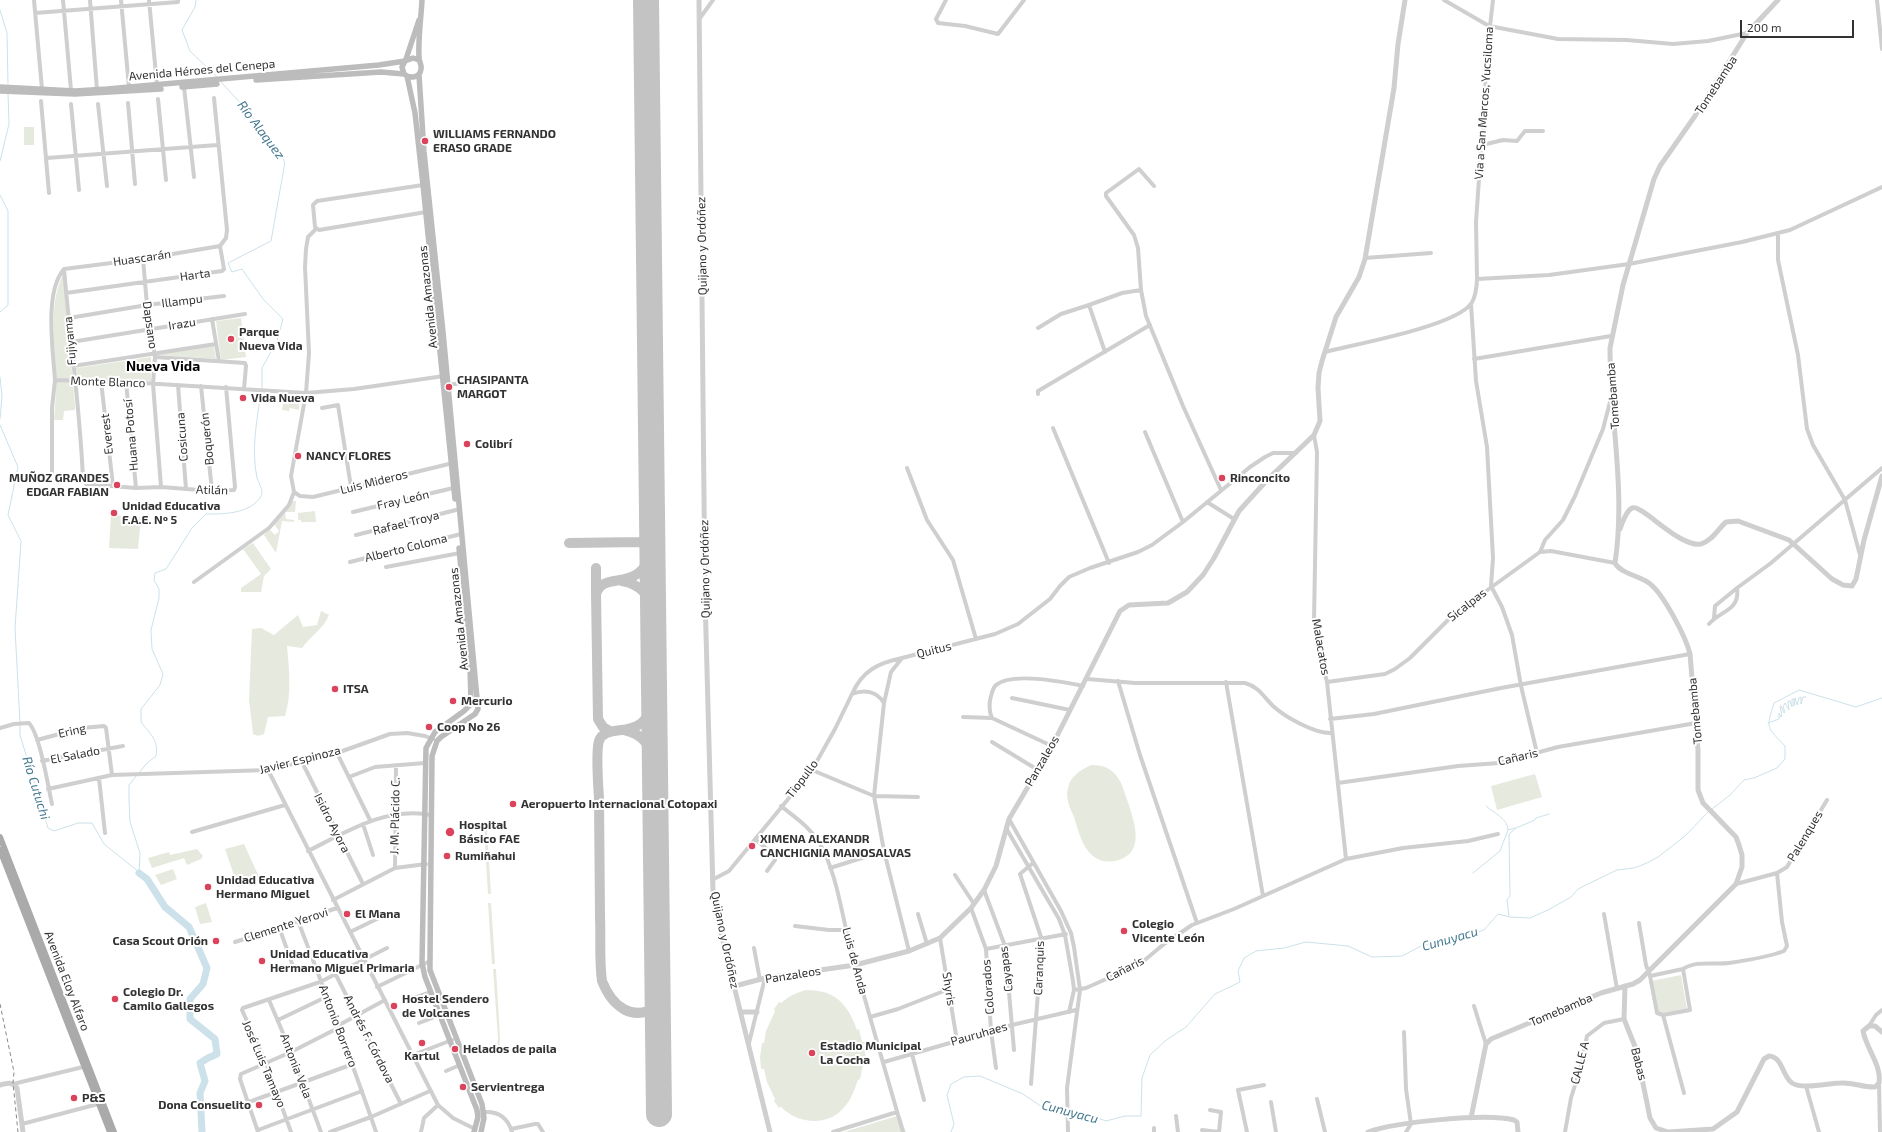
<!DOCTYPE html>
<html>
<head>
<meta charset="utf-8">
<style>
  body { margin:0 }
  #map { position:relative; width:1882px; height:1132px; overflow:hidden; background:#fff; font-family:"Exo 2",sans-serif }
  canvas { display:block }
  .scale { position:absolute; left:1740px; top:20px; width:114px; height:18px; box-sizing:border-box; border:2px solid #323232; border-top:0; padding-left:5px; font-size:12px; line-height:14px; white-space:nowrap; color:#323232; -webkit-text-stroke:3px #fff; paint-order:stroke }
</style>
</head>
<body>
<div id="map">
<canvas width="1882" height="1132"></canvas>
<div class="scale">200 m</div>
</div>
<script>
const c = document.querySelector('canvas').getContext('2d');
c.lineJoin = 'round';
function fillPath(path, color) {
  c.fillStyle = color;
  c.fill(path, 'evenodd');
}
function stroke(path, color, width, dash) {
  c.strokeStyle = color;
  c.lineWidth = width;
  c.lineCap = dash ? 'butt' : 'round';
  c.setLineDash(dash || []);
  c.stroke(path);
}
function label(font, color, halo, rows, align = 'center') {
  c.font = font + ' "Exo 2",sans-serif';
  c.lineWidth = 4;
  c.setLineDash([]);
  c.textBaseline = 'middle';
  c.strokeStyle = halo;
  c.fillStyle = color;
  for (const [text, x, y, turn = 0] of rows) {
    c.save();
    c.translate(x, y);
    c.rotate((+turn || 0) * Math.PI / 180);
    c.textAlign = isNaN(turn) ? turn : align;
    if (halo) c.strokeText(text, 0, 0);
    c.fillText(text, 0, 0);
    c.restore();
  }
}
const green = new Path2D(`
  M24 127H34V145H24Z
  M63 273 75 405V410L64 411 63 420H54C55 407 56 395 56 383 56 343 47 311 63 273Z
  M241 318 246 357 221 360 216 321Z
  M214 346 216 359 159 355V354Z
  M151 357V381L77 378 76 368Z
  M284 396 299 398V410L290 408 289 411 282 410Z
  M291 501H296L295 512H285L286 519 294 520V522L282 521 276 553 264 535 269 529 275 535 279 531 274 524Z
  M315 511 316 522H301V520H298V513Z
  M111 515 141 517 138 549 109 548Z
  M253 543 271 569 264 576 261 592H241V588L261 574 243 549Z
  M321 611 329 615C323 630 311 635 302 648L287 646C289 669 292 694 285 716L268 717 264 734 258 736 253 734 249 700 252 629 261 628 274 635 298 615 303 627 317 625Z
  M1091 765C1099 765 1107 766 1113 772 1122 780 1124 792 1128 802 1134 822 1147 854 1115 861 1087 866 1080 837 1074 817 1070 808 1065 798 1068 788 1070 776 1081 770 1091 765Z
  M1535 774 1542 797 1497 810 1491 786Z
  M484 829H487L491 894H488Z
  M244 844 260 879 238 887 225 849Z
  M197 849 203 856 201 859 187 865 184 858 152 868 148 858 169 852 170 855Z
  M173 869 177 879 161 885 155 875Z
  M206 903 212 922 200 924 195 907Z
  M488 903H491L495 964H492Z
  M493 969H496L500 1038 499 1052H497L498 1038Z
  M1681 975 1687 1009 1658 1014 1651 981Z
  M807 990C835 990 848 1004 857 1030L859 1029 862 1042H866L865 1050 866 1065H863L860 1079 858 1080C855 1088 852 1098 846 1105 830 1127 799 1125 781 1107L779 1108 774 1101 775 1099 767 1082 764 1069H761L760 1057 762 1043H764L766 1031 775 1011 774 1009 779 1002 781 1003C789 996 797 992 807 990Z
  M900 1115 906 1132H844Z`);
const stream = new Path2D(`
  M196 0 195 7 182 30 190 51 217 77
  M0 10 7 33 8 84
  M220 81 249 112 285 162 271 241 228 263 232 272 242 269 263 299 283 319 277 341 262 368V389
  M0 161 9 124 8 94
  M0 195 8 211V305L0 312
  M0 377 2 396 0 419
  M0 425 18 467 8 515 21 541 15 628 20 723
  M1768 723 1779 719V713L1781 717 1782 716 1780 706H1781L1784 713 1785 712 1783 707 1785 703 1789 710 1788 701H1790L1792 707V699H1794V706L1795 698 1797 705 1799 698 1801 697V704L1803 697H1806
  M20 726V735L48 828 54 831 78 823H92L104 844 139 872
  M139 773 146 764 156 756C159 740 150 734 141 722V709L160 685 163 674 152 649 151 630 159 598V589L154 580 155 573 166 569 192 528 206 514C224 514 248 514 260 498 265 492 259 484 257 478 251 449 257 420 261 392
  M137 775 129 785V800L130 822 140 853 139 873
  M1486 806C1494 813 1508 819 1508 830L1515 828
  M1712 809 1730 795 1744 780 1754 778 1777 768 1785 759V746C1766 726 1766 729 1774 703L1799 690 1856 707 1882 698
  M1473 873 1500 851 1508 830
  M1509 916 1507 900 1510 896 1509 834 1516 828 1535 820 1536 818 1549 814
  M1068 1111 1090 1115 1106 1121 1125 1116H1141L1142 1078 1150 1055 1165 1041 1186 1027 1215 994 1240 982 1238 971 1244 958 1256 951 1284 948 1306 942 1348 946 1372 957 1402 956 1423 945 1439 944 1484 930 1498 914 1510 917 1530 918 1548 910 1571 897 1578 889 1586 885 1617 870 1634 868 1647 863 1658 857 1685 836 1708 812
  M951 1132 954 1124 947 1095 951 1084 964 1077 980 1076 1023 1094 1042 1107 1065 1111`);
const river = new Path2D(`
  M139 873 147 879 165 907 189 927 207 968 203 984 190 999V1019L215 1039 217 1054 208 1058 200 1063 205 1081 200 1093 202 1132`);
const taxiway = new Path2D(`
  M641 542 649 536 652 525
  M569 543 641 542 646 545 652 556
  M596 568V594
  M622 581C640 584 652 596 653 615
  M654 693C649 747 607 719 599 741 596 750 598 786 599 798 599 838 600 877 600 917 601 938 599 960 602 981 612 1006 632 1023 658 1006
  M624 730C645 734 653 749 655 769
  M610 731 603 727 598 719 596 594C604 568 641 597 653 547`);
const runway = new Path2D(`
  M646 0 659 1114`);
const minor = new Path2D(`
  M34 0 42 89
  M63 0 71 90
  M90 0 97 90
  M121 0 129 87
  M149 0 157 85
  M946 0 936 19 938 23 965 26 998 34 1024 0
  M1444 0 1489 26 1558 39 1627 40 1673 44 1708 41 1747 33
  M1877 0 1882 49
  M35 13 178 2V0
  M700 18 713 0
  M184 87 194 177
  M158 99 166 180
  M41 101 49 193
  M128 103 135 184
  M71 104 79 190
  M98 104 107 186
  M1482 145 1503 140 1517 141 1525 131H1543
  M47 158 217 145
  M423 185 317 201 313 205 315 227 319 230 426 212
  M1154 186 1139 169 1106 193V196L1134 235 1138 248 1141 290 1146 316 1183 406 1221 490
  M1778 233V260L1798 355 1807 429 1813 445 1845 500 1860 555
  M1365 258 1431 253
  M143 259 147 305 155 357 153 384 161 487
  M64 269C70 339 80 408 83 479L86 484 136 488 161 487 212 491 234 490 235 487 226 387
  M64 269 143 259 220 246
  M1477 279 1476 222 1481 150 1486 110 1485 70 1493 0
  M66 293 222 271 224 269 220 246 226 238 227 230 214 98
  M1471 304 1476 381 1487 447 1493 558 1491 586 1502 607 1512 635 1521 686 1537 753
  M1089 305 1122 293 1141 290
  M69 318 147 305 224 296
  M212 319 219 361
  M1038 328 1061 314 1089 305 1105 352
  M71 342 245 314
  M1325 352C1356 344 1451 327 1470 305 1475 300 1477 286 1477 279L1549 275 1629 264 1742 242 1790 230 1882 187
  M155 357 245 363 246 366 244 389
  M1474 359 1611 336
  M73 366 216 344
  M55 380C53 350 44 292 64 269
  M101 381 113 486
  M126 382 136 488
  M178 385 186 489
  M448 385 488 379
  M201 386 212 491
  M1038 394V391L1150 325
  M322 408 338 405 351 487
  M1053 428 1109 563
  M1145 432 1183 522
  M1314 435 1317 452 1314 621 1317 642 1327 682 1346 859
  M316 455 346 453
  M907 468 927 520 953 560 976 639
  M52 474V408L55 380 126 382 306 393 354 389 444 376
  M294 492 300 496 313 497 453 463
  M1207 502 1234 519
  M353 512 453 488
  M356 535 456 510
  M1540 552 1545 540 1563 520 1575 496 1603 429 1611 398
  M350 562 461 534
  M386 567 460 553
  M194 582 269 528 289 505 294 492 291 476 306 393 309 353 305 267 306 249 308 237 316 229
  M1714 618 1715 606 1737 588
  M1709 624C1721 610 1740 611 1737 588L1771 563 1882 468
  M1087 679 1135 683H1245C1259 687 1263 696 1273 706 1285 717 1315 734 1332 733
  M1118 681 1140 755 1197 923
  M1226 682 1263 896
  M1327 682 1385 674 1395 669 1410 658 1453 615 1540 552 1551 551 1615 563
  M852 694C862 671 878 663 902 658
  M1012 698 1070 710
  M963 717 992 718
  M1330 719 1374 714 1501 688 1690 654
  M0 728 14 724 29 723C40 735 48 786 52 804
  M37 740 82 728 104 726 106 728 112 775
  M992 742 1038 770
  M1052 746 992 718C989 711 989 703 991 696 992 692 993 688 996 685 1012 672 1064 682 1083 686
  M337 753 370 820
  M42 761 123 746
  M302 762 363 884
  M268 770 438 1105 453 1118 475 1129
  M812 770 874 796 918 797
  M349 777 375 767 425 763
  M99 778 105 833
  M1338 783 1458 766 1499 763 1558 747 1696 723
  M48 789 112 775 268 770 337 753 390 734 407 733 425 736 433 739
  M781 806C796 818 810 827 820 844 837 874 841 912 850 945 867 1008 885 1070 903 1132
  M1009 819 1061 911 1071 933 1074 947 1080 990 1067 1088 1068 1132
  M363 824 373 855
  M1006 828 1059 919 1065 935 1073 981 1074 990 1069 1012
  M192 832 285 805
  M755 839 774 855 775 860 767 871
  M308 851C346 832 387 806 431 815
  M395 868 396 765
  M830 868 884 851
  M955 875 974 904
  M712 880 729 871 812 770 835 729 852 694C864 689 877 691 884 703
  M1736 884 1777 873 1787 867 1827 800
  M984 890 1005 946 1014 1050
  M333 900 395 868 426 864
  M971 908 986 949 991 1031 996 1068
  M918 914 927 944
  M1604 914 1617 989
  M298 921C325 991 352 1061 376 1132
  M1639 923 1646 965 1650 976 1657 1013 1663 1015 1690 1010 1683 969 1650 976
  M795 926 829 930H846
  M279 927 294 969
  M350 932 383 916
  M940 938 957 1041
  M235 942 337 908
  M754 948 760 980
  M986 949 1066 934
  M909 951 884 851 874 796 884 703 891 672 902 658 995 634 1018 624 1050 599 1060 586 1069 577 1090 568 1138 552 1152 545 1183 522 1250 467 1265 457 1273 453H1296
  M1683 969C1697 960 1713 965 1729 963 1743 961 1771 956 1784 951L1787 946 1782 922 1777 873
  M336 975 401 1104
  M377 987 430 961
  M1074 990 1086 988 1140 964 1164 944 1192 925 1234 909 1346 859 1403 848 1468 841 1498 834
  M414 998 431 992
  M269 1000 291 1052 321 1132
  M1474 1006 1486 1044
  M1663 1015 1684 1093
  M870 1017 898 1009 949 989
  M278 1020 326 997
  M419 1023 440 1015
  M339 1025 385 1000
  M1869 1026 1876 1015 1882 1010
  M1404 1032 1406 1089 1411 1124 1406 1132
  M749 1043 765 978
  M912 1054 924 1100
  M413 1055 452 1040
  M884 1062 1012 1025 1076 1010
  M446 1071 460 1065
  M1879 1083 1880 1132
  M13 1084 83 1067
  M1031 1084 1042 940 1020 874 1033 863
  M1806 1086 1819 1132
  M1317 1099 1325 1132
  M249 1102 353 1064
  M1271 1102 1276 1132
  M1210 1110 1221 1112 1219 1132
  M484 1112C499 1111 508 1118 512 1132
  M1176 1116 1178 1132
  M22 1124 98 1104
  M1154 1128V1132
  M511 1129 535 1124H538L543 1132
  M258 1130 362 1091
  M1202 1130 1219 1132
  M258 1132 240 1079 241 1074 291 1052 340 1027
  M291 1132 266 1063 242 1010 243 1008 320 982 387 948
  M330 1132 371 1117 430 1091
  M421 1132 424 1118 438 1105
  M833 1132 897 1112
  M1247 1132 1238 1090 1264 1085
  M1565 1132 1571 1098 1581 1066 1587 1036 1604 1023 1624 1019`);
const tertiary = new Path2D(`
  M699 0 705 596 713 891 718 921 770 1132
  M1620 529C1622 523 1626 511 1632 508 1641 503 1679 548 1701 544 1712 541 1718 529 1726 522L1738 521 1789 540 1832 579 1843 585 1852 586 1856 579 1864 540 1882 476
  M735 986 765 978 855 965 909 951 940 938 971 908 984 890 996 866 1009 819 1052 746 1120 611 1129 605 1168 603 1187 592 1203 575 1214 558 1239 511 1268 479 1314 435 1320 421 1318 388 1319 373 1322 361 1336 317 1359 277 1365 259 1394 88 1398 44 1405 0
  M1625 986 1624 1019 1636 1049 1650 1118 1656 1128 1668 1132
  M741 1012H757
  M0 1085C7 1083 12 1081 17 1088L23 1132
  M1471 1118 1486 1044 1491 1039 1601 993 1633 984 1640 980 1736 884 1742 867V855L1739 845 1736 837 1703 803 1698 790V750L1690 654C1686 637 1663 593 1649 583 1638 575 1621 574 1615 563 1626 491 1610 420 1610 348L1623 285 1654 179 1660 166 1695 116 1747 33 1778 0
  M1368 1132C1395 1122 1486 1113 1514 1120L1517 1122 1518 1132
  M1669 1132 1713 1129 1737 1112 1764 1059 1769 1056C1783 1057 1782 1076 1792 1083 1803 1090 1829 1083 1841 1083 1853 1082 1864 1088 1875 1087L1879 1083C1882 1066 1866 1048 1863 1031L1869 1026H1875L1882 1032`);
const secondary = new Path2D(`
  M406 59 419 20
  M419 60 413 58 405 61 402 67 404 74C410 79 420 78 421 69 422 65 419 62 419 57 418 38 421 19 422 0
  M419 75 424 152 443 332 478 709 475 714 441 737 437 741 432 756 430 961V970L482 1104 484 1118 481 1132
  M407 76 415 113 423 185 455 499
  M256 80 381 72 404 74
  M0 87 75 91 107 89 379 65 405 61
  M182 87 217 84
  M0 91 75 94 161 89
  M459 548 470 665 471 704 464 711 435 732 426 748 422 963 425 977 477 1110 478 1117 474 1132`);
const primary = new Path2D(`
  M0 837 114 1132
  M0 850 110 1132`);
const rail = new Path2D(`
  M0 1004 14 1072 13 1083 18 1132`);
const markers = [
  [425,141,4,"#da435b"],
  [231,339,4,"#da435b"],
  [449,387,4,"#da435b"],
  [243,398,4,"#da435b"],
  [467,444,4,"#da435b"],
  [298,456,4,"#da435b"],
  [1222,478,4,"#da435b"],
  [117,485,4,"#da435b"],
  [114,513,4,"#da435b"],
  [335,689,4,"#da435b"],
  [453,701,4,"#da435b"],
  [429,727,4,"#da435b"],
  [513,804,4,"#da435b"],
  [450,832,5,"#da435b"],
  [752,846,4,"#da435b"],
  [447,856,4,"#da435b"],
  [208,887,4,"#da435b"],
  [347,914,4,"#da435b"],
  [1124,931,4,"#da435b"],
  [216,941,4,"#da435b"],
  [262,961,4,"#da435b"],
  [115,999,4,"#da435b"],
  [394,1006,4,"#da435b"],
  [422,1043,4,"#da435b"],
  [455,1049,4,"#da435b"],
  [812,1053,4,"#da435b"],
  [463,1087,4,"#da435b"],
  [74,1098,4,"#da435b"],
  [259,1105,4,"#da435b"]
];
const streetNames = [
  ["Avenida Héroes del Cenepa",202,70,-5],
  ["Tomebamba",1716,85,-57],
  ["Via a San Marcos, Yucsiloma",1484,103,-86],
  ["Quijano y Ordóñez",702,246,-91],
  ["Huascarán",142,258,-8],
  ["Harta",195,275,-8],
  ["Avenida Amazonas",428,297,-96],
  ["Illampu",182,301,-7],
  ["Irazu",182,324,-9],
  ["Dapsano",150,325,82],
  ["Fujiyama",70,341,-95],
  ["Monte Blanco",108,382,2],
  ["Tomebamba",1613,396,-94],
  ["Everest",107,434,-96],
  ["Huana Potosí",131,435,-95],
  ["Cosicuna",182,437,-94],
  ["Boquerón",207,439,-96],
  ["Luis Mideros",374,482,-14],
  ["Atilán",212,490,2],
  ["Fray León",403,500,-13],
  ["Rafael Troya",406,523,-14],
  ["Alberto Coloma",406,548,-14],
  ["Quijano y Ordóñez",705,569,-91],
  ["Sicalpas",1467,605,-38],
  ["Avenida Amazonas",459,619,-96],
  ["Malacatos",1321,647,80],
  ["Quitus",934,650,-14],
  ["Tomebamba",1695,711,-95],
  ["Ering",72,731,-13],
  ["El Salado",75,755,-11],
  ["Cañaris",1518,757,-13],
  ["Javier Espinoza",300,760,-14],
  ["Panzaleos",1042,761,-60],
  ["Tiopullo",802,779,-53],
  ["J. M. Plácido C.",395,816,-89],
  ["Isidro Ayora",332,823,63],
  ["Palenques",1805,836,-59],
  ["Clemente Yerovi",286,925,-18],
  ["Quijano y Ordóñez",725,940,78],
  ["Luis de Anda",855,961,75],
  ["Caranquis",1039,968,-88],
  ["Cayapas",1006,969,-97],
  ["Cañaris",1125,969,-27],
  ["Panzaleos",793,975,-9],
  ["Avenida Eloy Alfaro",67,981,69],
  ["Colorados",988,987,-94],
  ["Shyris",949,989,81],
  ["Tomebamba",1561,1010,-23],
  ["Antonio Borrero",338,1026,69],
  ["Pauruhaes",979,1034,-16],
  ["Andrés F. Córdova",369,1039,63],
  ["CALLE A",1580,1063,-76],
  ["José Luis Tamayo",264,1064,67],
  ["Babas",1639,1064,76],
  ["Antonia Vela",296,1066,69]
];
const poiNames = [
  ["WILLIAMS FERNANDO",433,134],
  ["ERASO GRADE",433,148],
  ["Parque",239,332],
  ["Nueva Vida",239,346],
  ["CHASIPANTA",457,380],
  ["MARGOT",457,394],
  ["Vida Nueva",251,398],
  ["Colibrí",475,444],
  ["NANCY FLORES",306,456],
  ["MUÑOZ GRANDES",109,478,"right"],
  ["EDGAR FABIAN",109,492,"right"],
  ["Rinconcito",1230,478],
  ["Unidad Educativa",122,506],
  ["F.A.E. Nº 5",122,520],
  ["ITSA",343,689],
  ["Mercurio",461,701],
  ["Coop No 26",437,727],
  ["Aeropuerto Internacional Cotopaxi",521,804],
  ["Hospital",459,825],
  ["Básico FAE",459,839],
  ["XIMENA ALEXANDR",760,839],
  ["CANCHIGNIA MANOSALVAS",760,853],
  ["Rumiñahui",455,856],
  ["Unidad Educativa",216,880],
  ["Hermano Miguel",216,894],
  ["El Mana",355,914],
  ["Colegio",1132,924],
  ["Vicente León",1132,938],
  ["Casa Scout Orión",208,941,"right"],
  ["Unidad Educativa",270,954],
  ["Hermano Miguel Primaria",270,968],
  ["Colegio Dr.",123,992],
  ["Camilo Gallegos",123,1006],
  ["Hostel Sendero",402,999],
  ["de Volcanes",402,1013],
  ["Estadio Municipal",820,1046],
  ["La Cocha",820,1060],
  ["Helados de paila",463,1049],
  ["Kartul",422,1056,"center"],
  ["Servientrega",471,1087],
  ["P&S",82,1098],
  ["Dona Consuelito",251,1105,"right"]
];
const waterNames = [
  ["Río Alaquez",261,130,53],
  ["Río Cutuchi",36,788,73],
  ["Cunuyacu",1450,939,-16],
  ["Cunuyacu",1070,1112,15]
];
const quarterNames = [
  ["Nueva Vida",163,366]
];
fillPath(green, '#e6eade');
stroke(stream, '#cce1e9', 1);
stroke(river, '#cce1e9', 7);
stroke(taxiway, '#c3c3c3', 10);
stroke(runway, '#c3c3c3', 26);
stroke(minor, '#cfcfcf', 4);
stroke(tertiary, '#cfcfcf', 5);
stroke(secondary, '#bcbcbc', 5.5);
stroke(primary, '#aaa', 6);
stroke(rail, '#878787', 1, [4, 3]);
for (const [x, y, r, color] of markers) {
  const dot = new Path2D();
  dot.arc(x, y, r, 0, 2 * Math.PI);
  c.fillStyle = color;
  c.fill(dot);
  stroke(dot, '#fff', 1.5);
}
label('12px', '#323232', '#fff', streetNames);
label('bold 12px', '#323232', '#fff', poiNames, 'left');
label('italic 13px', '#44798f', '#fff', waterNames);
label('bold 14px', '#000', '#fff', quarterNames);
</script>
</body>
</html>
